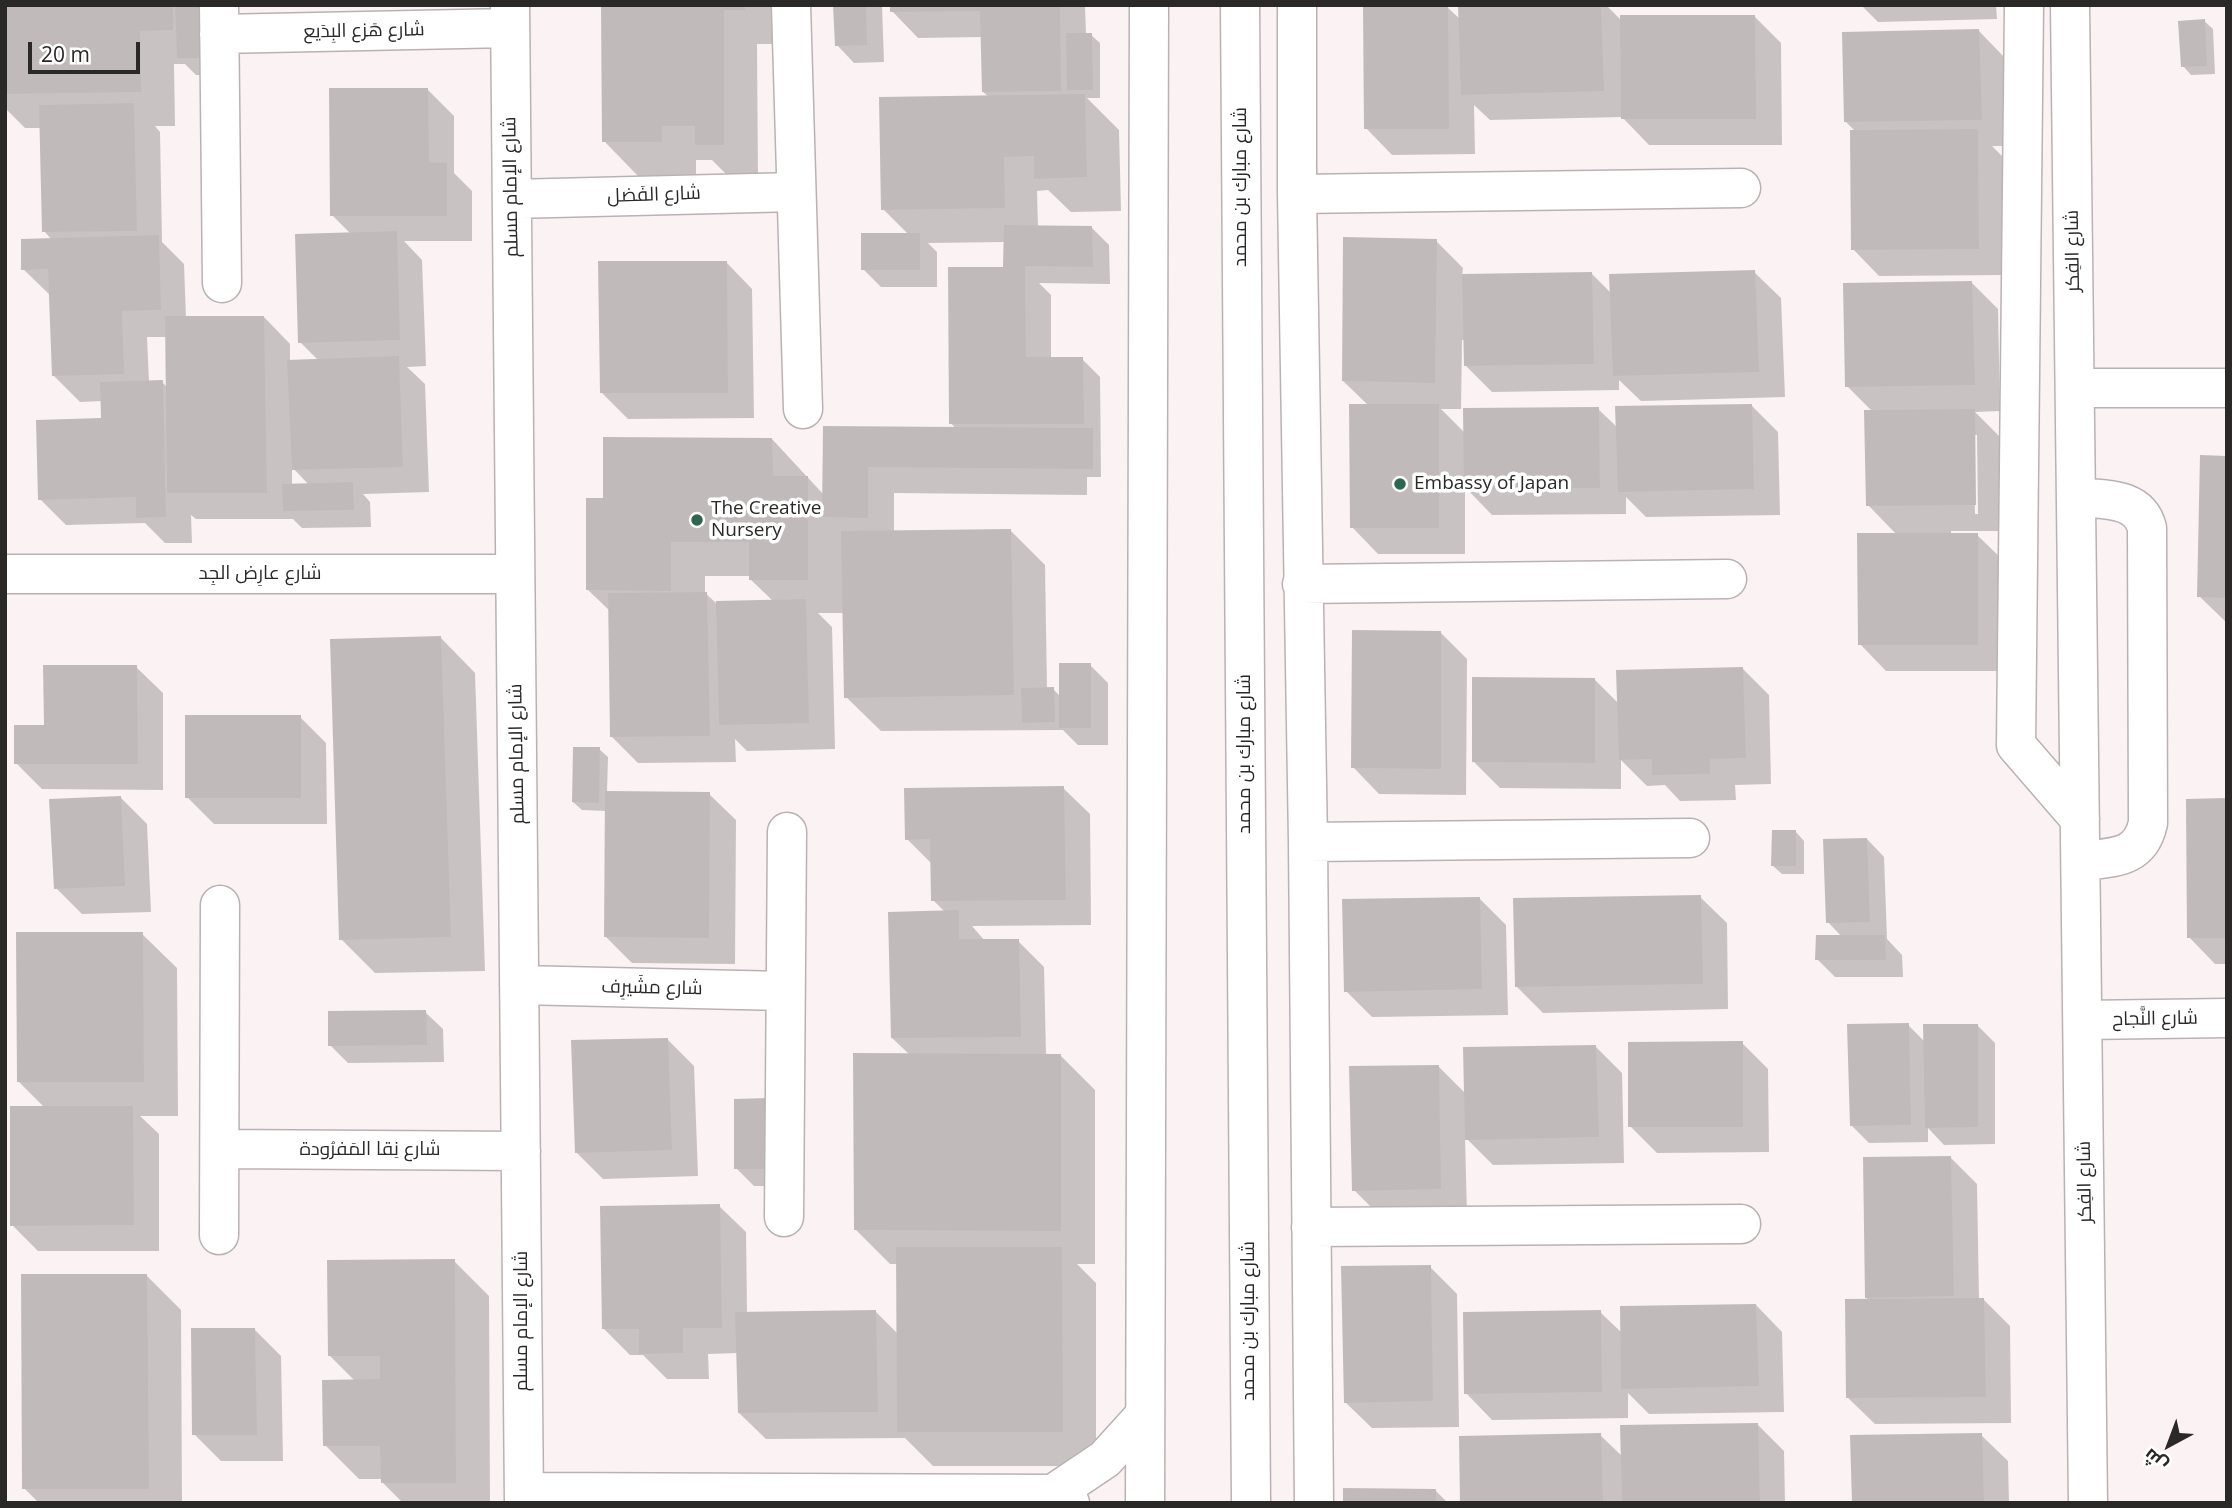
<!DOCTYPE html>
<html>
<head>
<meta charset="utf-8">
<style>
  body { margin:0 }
  #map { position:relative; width:2232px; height:1508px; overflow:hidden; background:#fbf3f3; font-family:"Open Sans",Cairo,sans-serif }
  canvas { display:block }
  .frame { position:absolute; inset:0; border:7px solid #2b2828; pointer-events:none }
  .north { position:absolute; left:2134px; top:1410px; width:70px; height:70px; -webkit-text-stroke:5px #fff; paint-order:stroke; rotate:221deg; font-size:19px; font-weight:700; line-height:28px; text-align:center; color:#2b2828 }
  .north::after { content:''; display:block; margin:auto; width:24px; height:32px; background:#2b2828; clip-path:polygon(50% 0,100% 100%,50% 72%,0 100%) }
  .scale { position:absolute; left:28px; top:42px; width:112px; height:32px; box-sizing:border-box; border:4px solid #2b2828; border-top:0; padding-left:9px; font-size:21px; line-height:24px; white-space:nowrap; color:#2b2828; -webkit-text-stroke:5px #fff; paint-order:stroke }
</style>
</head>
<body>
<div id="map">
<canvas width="2232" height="1508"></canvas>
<div class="frame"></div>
<div class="north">ش</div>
<div class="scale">20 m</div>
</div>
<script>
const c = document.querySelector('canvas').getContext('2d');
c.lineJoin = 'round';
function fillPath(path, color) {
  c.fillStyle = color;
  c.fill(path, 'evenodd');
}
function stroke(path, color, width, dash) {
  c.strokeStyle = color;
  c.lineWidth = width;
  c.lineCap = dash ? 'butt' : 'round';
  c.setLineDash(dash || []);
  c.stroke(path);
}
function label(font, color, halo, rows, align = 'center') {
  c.font = font + ' "Open Sans",Cairo,sans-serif';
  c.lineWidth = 7;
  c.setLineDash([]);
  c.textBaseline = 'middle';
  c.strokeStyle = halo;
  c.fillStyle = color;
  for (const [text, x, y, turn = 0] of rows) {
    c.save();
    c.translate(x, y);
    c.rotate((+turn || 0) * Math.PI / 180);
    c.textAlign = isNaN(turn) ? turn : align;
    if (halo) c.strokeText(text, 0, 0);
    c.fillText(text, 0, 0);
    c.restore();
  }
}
const shadow = new Path2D(`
  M5 5H216L226 75H196L185 64H174L175 126H155L160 132 162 242 184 264 186 318 264 317 290 344V361L318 360 300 342 351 234 332 215 428 90 454 116V173L472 191V241H404L422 260 426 366 407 367 425 384 429 492 363 494 370 502 371 527 302 528 293 519H196L191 515 192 543H165L145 523 66 525 40 499 103 420 102 401 80 402 53 375 51 296 23 269 52 240 44 231 41 128H25L5 108ZM147 337H167L168 388 162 382H149ZM292 467 309 485H292Z
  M603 5H775L778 44H757L758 179H731L712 160H696V175L638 176 604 141Z
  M835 5H882L884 62 854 63 837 45Z
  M892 5H1085L1086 35H1091L1100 43V98H1087L1119 130 1121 211 1071 212 1048 190 1037 191 1038 227 1092 228 1109 245 1110 284 1039 283 1051 295V359H1082L1100 377 1101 477H1087V495L894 493V532L1011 531 1045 565 1047 689H1053L1060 696 1090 665 1108 683V745H1078L1063 730 881 731 846 697 844 613H818L832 627 835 749 747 751 735 739 736 762 638 763 612 737 610 611 588 590 605 500 772 439 824 495V428L956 429 951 423 1008 268 1005 242 928 243 937 252V287H881L863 269 908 234 883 209 989 97 983 92 982 37 918 38 892 11ZM705 576H750V579L773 601 716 603 705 593Z
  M1369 5H1606L1622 21 1755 17 1781 43 1782 145H1649L1622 117 1490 120 1474 105 1475 154 1392 155 1366 128 1371 8ZM1447 7H1460L1461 20Z
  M1861 5H1996L1997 19 1878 22Z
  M2204 21 2213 29 2215 74 2191 75 2183 66Z
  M1979 31 2005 58 2007 146H1992L2003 157 2005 275 1879 276 1853 249 1856 132 1846 122Z
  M1436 241 1463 268 1462 276 1592 274 1612 294 1754 272 1781 298 1785 397 1641 401 1619 380V390L1492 392 1465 365V340H1462L1461 409H1441L1465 433 1598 409 1618 428 1752 406 1778 432 1780 515 1646 517 1626 497V514L1492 515 1465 487V554H1378L1352 527 1368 405 1343 381Z
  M726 262 752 289 754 418 628 419 602 393Z
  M1972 283 1998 309 2000 411 1975 412 2000 437 2002 531H1951V535H1977L2004 561V671H1886L1860 644 1897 535 1868 505 1872 411 1847 386ZM1973 435H1977L1978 514H1975Z
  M2227 457V623L2199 596Z
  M1441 633 1467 659 1466 795 1379 794 1353 767Z
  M441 638 475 673 485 971 375 973 341 939Z
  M136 667 163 693V790L42 789 16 763 46 726Z
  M1743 669 1769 695 1771 784 1735 785 1736 800 1680 801 1665 785 1647 786 1621 760V789L1500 788 1474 762 1594 679 1619 704Z
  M300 717 326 743 327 824H214L187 797Z
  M599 749 608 757 607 793 709 794 736 820 735 964 632 963 606 937 607 811 582 810 573 802Z
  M1063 788 1090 814 1091 925 972 926 985 941H1018L1044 967 1046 1055H1060L1095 1090V1264H1077L1096 1283V1466H933L905 1438 766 1439 739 1413 738 1353 708 1354 709 1379H667L643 1355H630L604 1329 719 1206 746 1232 747 1313 876 1312 898 1334V1264H890L856 1230 910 1055 892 1038 945 912 933 900 932 864 907 839Z
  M121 798 147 824 151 912 82 914 56 888Z
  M2227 800V964H2215L2189 937Z
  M1796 832 1804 841V874H1782L1773 866Z
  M1867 839 1884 857 1887 939 1902 955 1903 977H1835L1817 959 1842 937 1828 922Z
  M1700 897 1727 923 1728 1009 1543 1013 1516 986Z
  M1480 899 1506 925 1508 1015 1372 1017 1346 991Z
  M142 934 177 968 178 1116H140L159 1134V1251H38L12 1225 45 1108 18 1081Z
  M425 1012 443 1029 444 1062 348 1063 330 1045Z
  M1908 1025 1925 1042 1977 1025 1995 1043V1144L1944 1145 1928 1128V1142L1869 1143 1852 1126Z
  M667 1039 694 1066 698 1176 603 1179 576 1152Z
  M1742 1043 1768 1069 1769 1152 1657 1153 1630 1126Z
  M1596 1047 1622 1073 1624 1163 1493 1165 1465 1137 1467 1215 1380 1216 1354 1190 1438 1066 1466 1094Z
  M736 1100 787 1186H754L736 1168Z
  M1950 1157 1977 1184 1979 1300H1984L2010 1326 2011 1423 1875 1424 1848 1398 1867 1301 1864 1159Z
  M454 1261 489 1296 490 1503H403L382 1482V1479H359L325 1445 355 1381 329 1355Z
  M1430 1267 1457 1294 1459 1427 1372 1428 1345 1402Z
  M147 1276 181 1310 182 1503H39L24 1488Z
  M1756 1305 1782 1332 1784 1412 1649 1414 1628 1393V1418L1492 1420 1466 1393 1600 1312 1622 1333Z
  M254 1329 281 1356 283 1461H221L194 1434Z
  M1757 1424 1784 1451 1785 1503H1462L1600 1435 1623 1457Z
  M1981 1435 2008 1461 2009 1503H1853Z
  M1435 1490 1448 1503H1345Z`);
const building = new Path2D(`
  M5 5H173V30L140 31 141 92 5 94Z
  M175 5H208L209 58H177Z
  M601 5H745V10H724V145H695V126H662V142H602Z
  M833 5H866L867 45 835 46Z
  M890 5H1060L1061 91 982 92 980 11 890 12Z
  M1458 5H1601L1604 91 1461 95Z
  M1363 6H1448L1449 129H1364Z
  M1620 15H1755L1756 119H1621Z
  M2205 19 2207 66 2181 67 2178 21Z
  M1979 29 1982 120 1844 122 1842 32Z
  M1066 33H1092L1093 90H1067Z
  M329 88H428L429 162 447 163V216H330Z
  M1085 94 1087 177 1034 179V156L1004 157 1005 208 881 210 879 97Z
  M134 103 137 231 42 232 39 105Z
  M1978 129 1979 249 1851 250 1850 130Z
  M1004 225 1092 226 1093 267 1025 266 1026 357H1083L1084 424H949L948 267H1003Z
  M397 231 400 340 298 343 295 234Z
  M861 233H920V270H861Z
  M159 235 161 310 122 311 124 374 52 376 48 269 21 270V239Z
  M1343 237 1437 239 1435 383 1342 381Z
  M598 261H727L728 393H600Z
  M1755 270 1759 372 1613 376 1609 274Z
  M1592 272 1594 364 1464 366 1462 274Z
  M1972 281 1975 385 1845 387 1843 283Z
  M165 316H264L267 493H167Z
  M399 356 403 467 292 470 287 360Z
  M163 380 166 517 136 518V497L38 500 36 420 101 418 100 382Z
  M1349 404H1439V528H1350Z
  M1752 404 1754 489 1618 492 1615 406Z
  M1599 407 1600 488 1464 489 1463 408Z
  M1975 409 1976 505 1866 506 1864 410Z
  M823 426 1093 428V469L868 467V518L822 517Z
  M603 437 772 438 773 476H808V580H749V542H671V591L586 590V498H603Z
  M2200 455 2227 456V598L2197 597Z
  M353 482 354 510 283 511 282 484Z
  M1011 529 1014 695 844 698 841 531Z
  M1857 533H1978V645H1858Z
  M707 592 710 736 610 737 608 593Z
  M806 599 809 723 719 725 716 601Z
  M1352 630 1441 631V769L1351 768Z
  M441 636 451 937 339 940 330 639Z
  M1059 663H1091V728H1059Z
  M43 665H137L138 764H14V725H44Z
  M1743 667 1746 758 1710 759V774L1652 775V759L1619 760 1616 670Z
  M1472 677 1595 678V763L1472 762Z
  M1054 687 1055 722 1022 723 1021 688Z
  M185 715H301V798H185Z
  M573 747H600L599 803 572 802Z
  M1064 786 1066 900 931 901 930 839 905 840 904 788Z
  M605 791 710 792 709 938 604 937Z
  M121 796 125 886 54 889 49 799Z
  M2227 798V938H2187L2186 799Z
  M1772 830H1796V866H1771Z
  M1867 838 1870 922 1826 923 1823 839Z
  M1701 895 1703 984 1515 987 1513 898Z
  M1480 897 1482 989 1344 992 1342 899Z
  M959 910V939H1019L1021 1037 891 1038 888 912Z
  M16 932H143L144 1082H17Z
  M1816 935H1885L1886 960H1815Z
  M426 1010 427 1045 328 1046V1011Z
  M1909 1023 1911 1125 1850 1126 1847 1024Z
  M1923 1024H1978V1127L1925 1128Z
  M668 1038 672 1150 575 1153 571 1040Z
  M1743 1041V1127H1628V1042Z
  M1596 1045 1599 1137 1465 1140 1463 1047Z
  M853 1053 1061 1054V1231L854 1230Z
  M1439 1065 1441 1189 1352 1191 1349 1066Z
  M769 1098 770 1169H734V1099Z
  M10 1106H133L134 1225 10 1226Z
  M1951 1156 1954 1296 1865 1298 1863 1157Z
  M720 1204 722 1328H683V1353L639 1354V1329H602L600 1206Z
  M896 1247H1062L1063 1432H897Z
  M455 1259 456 1483H381L380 1446H323L322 1380 380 1379V1356H328L327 1260Z
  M1431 1265 1433 1401 1344 1403 1341 1266Z
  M21 1274H147L149 1489H22Z
  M1984 1298 1986 1397 1846 1398 1845 1299Z
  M1756 1304 1759 1386 1621 1389 1620 1306Z
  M876 1310 878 1412 738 1413 735 1312Z
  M1601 1310 1602 1392 1464 1394 1463 1312Z
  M191 1328H255L257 1435H192Z
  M1758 1423 1760 1503H1622L1620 1425Z
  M1601 1433 1603 1503H1460L1459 1436Z
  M1982 1433 1984 1503H1852L1850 1435Z
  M1343 1488 1436 1489V1503H1343Z`);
const minor = new Path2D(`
  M219 5 222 283
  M510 5 524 1503
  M791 5 803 409
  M1297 5V194L1308 842 1314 1503
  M2024 5 2016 745 2080 819
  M2070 5 2088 1503
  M219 34 510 28
  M1297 194 1741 188
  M512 199 796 192
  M2075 388H2227
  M2076 497C2103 500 2139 496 2147 528L2148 823C2140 860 2112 857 2081 861
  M5 574H515
  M1302 584 1727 579
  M1308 842 1690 838
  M519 985 784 991
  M2083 1020 2227 1018
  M220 1149 521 1151
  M784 1217 787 832
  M1311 1227 1741 1224
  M219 1235 220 905
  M524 1492 1053 1494 1070 1503
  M1053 1494 1105 1459 1144 1416`);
const major = new Path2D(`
  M1240 5 1251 1503
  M1145 1503 1149 5`);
const markers = [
  [1400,484,7,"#2d6750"],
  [697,520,7,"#2d6750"]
];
const streetNames = [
  ["شارع هَزع البِدَيع",364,31,-1],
  ["شارع الإمام مسلم",511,187,-91],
  ["شارع مبارك بن محمد",1241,187,-90],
  ["شارع الفَضل",654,195,-2],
  ["شارع الفِكر",2073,251,-91],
  ["شارع عارِض الجِد",260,574],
  ["شارع الإمام مسلم",517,754,-91],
  ["شارع مبارك بن محمد",1245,754,-90],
  ["شارع مشَيرِف",652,988,1],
  ["شارع النَّجاح",2155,1019,-1],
  ["شارع نِقا المَفرُودة",370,1150],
  ["شارع الفِكر",2085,1182,-91],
  ["شارع الإمام مسلم",522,1321,-90],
  ["شارع مبارك بن محمد",1249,1321,-90]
];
const poiNames = [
  ["Embassy of Japan",1414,484],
  ["The Creative",711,509],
  ["Nursery",711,531]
];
fillPath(shadow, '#0003');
fillPath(building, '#c1baba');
stroke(minor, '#bab2b2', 41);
stroke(major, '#bab2b2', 41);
stroke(minor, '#fff', 38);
stroke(major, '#fff', 38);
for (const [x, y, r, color] of markers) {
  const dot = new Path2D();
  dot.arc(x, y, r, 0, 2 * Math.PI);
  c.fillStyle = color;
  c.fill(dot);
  stroke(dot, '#fff', 2.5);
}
label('19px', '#2b2828', '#fff', streetNames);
label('19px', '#2b2828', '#fff', poiNames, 'left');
</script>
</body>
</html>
